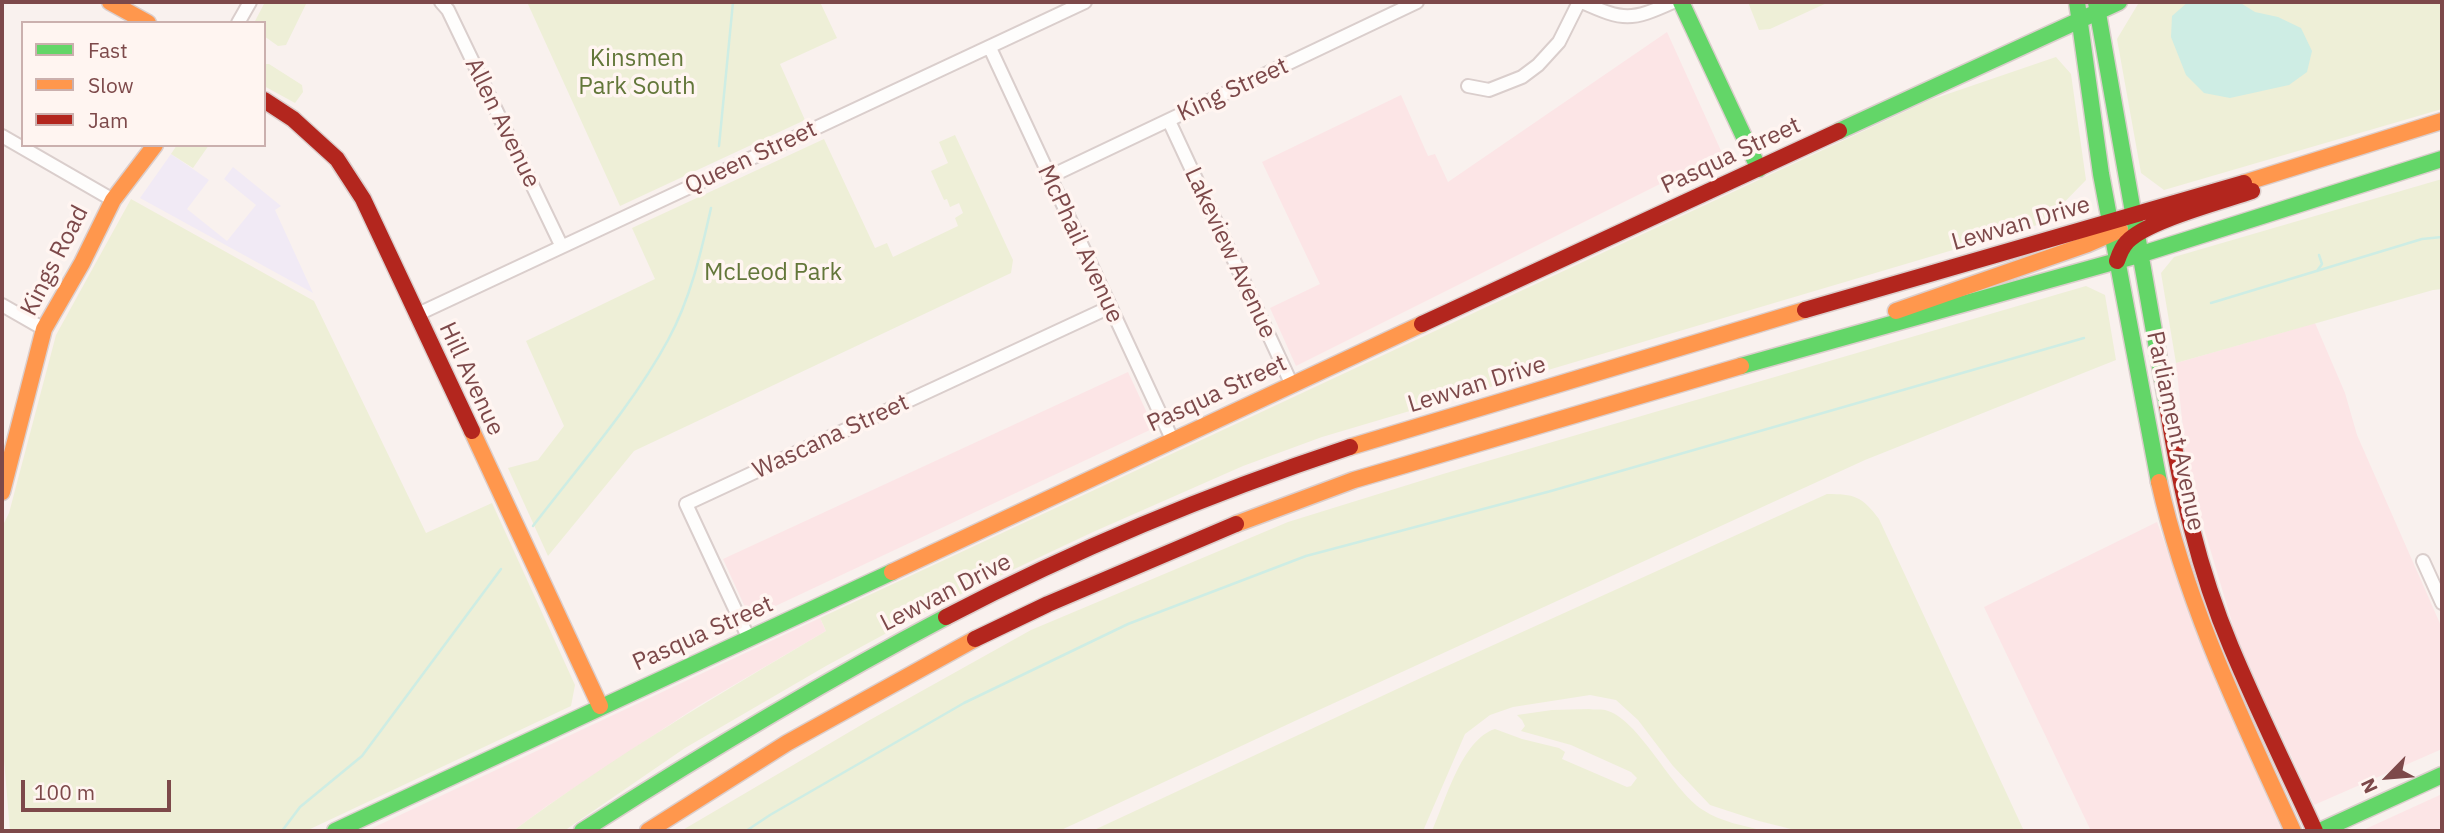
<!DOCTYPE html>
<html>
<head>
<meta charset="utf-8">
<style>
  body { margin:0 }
  #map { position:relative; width:2444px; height:833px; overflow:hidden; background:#f9f1ee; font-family:"IBM Plex Sans",sans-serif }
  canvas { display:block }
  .frame { position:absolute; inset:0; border:4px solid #7d494a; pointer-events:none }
  .legend { position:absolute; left:21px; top:21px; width:245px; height:126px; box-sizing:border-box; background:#fff5f1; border:2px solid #cbb0ae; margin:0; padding:9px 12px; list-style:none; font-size:21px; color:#7d494a }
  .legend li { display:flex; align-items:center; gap:14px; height:35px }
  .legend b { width:35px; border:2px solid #cbb0ae }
  .north { position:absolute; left:2353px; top:742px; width:70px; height:70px; -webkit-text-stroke:5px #fff5f1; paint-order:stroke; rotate:245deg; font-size:19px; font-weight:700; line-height:28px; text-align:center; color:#7d494a }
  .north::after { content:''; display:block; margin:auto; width:24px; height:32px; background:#7d494a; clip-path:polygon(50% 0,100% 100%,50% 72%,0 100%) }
  .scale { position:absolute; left:21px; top:780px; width:150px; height:32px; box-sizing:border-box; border:4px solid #7d494a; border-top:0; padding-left:9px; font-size:21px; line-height:24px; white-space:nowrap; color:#7d494a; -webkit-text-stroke:5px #fff5f1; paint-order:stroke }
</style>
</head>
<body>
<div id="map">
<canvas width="2444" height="833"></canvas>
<div class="frame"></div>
<ul class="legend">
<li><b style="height:9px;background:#63d668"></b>Fast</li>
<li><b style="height:9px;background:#ff974d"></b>Slow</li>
<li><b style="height:9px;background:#b3261e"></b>Jam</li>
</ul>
<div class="north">N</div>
<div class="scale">100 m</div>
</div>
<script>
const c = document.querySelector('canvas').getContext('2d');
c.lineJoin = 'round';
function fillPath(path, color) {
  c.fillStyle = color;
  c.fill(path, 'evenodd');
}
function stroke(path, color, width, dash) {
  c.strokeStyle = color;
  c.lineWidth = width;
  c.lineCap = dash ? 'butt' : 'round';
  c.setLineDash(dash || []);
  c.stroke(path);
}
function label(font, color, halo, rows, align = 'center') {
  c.font = font + ' "IBM Plex Sans",sans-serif';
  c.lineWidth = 7;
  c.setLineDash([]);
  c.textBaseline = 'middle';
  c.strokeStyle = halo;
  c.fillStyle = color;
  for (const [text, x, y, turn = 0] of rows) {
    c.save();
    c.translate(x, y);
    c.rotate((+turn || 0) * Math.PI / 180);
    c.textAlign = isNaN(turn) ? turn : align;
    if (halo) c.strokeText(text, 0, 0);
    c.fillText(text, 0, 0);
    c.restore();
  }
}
const commercial = new Path2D(`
  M1667 32 1722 153 1296 366 1270 308 1320 284 1262 162 1401 95 1428 156 1435 154 1448 182Z
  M2315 323 2345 393 2357 435 2442 628V749L2314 805 2237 639 2188 475 2176 363Z
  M1128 372 1154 428 750 618 723 559Z
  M2157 522 2220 693 2282 830 2279 831H2091L1984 607Z
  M820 618 826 631 698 706 547 806 513 831H366Z
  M2442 794V831H2361Z`);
const education = new Path2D(`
  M171 154 209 180 187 209 227 241 256 205 224 179 233 167 281 206 275 210 313 293 140 198Z`);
const green = new Path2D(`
  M265 2H307L286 45 278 46 264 36V23H254Z
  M527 2H820L837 38 780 64 805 120 620 206Z
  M1748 2H1829L1770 29 1759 30Z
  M2144 2H2442V109L2164 190 2141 173 2117 39 2138 4Z
  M2056 57 2071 74 2086 180 2044 223 1322 437 1243 466 1093 532 940 604 826 666 685 748 564 831H513C613 757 719 694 826 631L820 618 1930 100Z
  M264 64H269L302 85 303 92 295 103 264 86Z
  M955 135 1013 260 1011 273 634 451 548 556 508 468 538 460 564 426 526 341 655 279 632 228 824 139 875 248 887 243 893 257 958 226 955 218 963 213 959 203 950 207 947 199 944 200 931 171 948 163 939 142Z
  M177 145H209L193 168 171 154Z
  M2442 179V289L2433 290 2176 363 2161 273 2174 257Z
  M131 199 314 301 426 533 492 503 575 685 571 706 306 831H10L2 736V527L9 513 56 335Z
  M2086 286 2105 295 2116 360 1865 460 1297 720 1059 831H681L868 721 1031 630 1288 522 1443 474Z
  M1827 494C1854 494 1862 496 1879 519L2024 831H1799L1759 821 1710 805 1673 766 1638 720 1616 700 1590 695 1513 707 1490 715 1465 734 1423 831H1092L1425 676Z
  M1589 709C1594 710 1600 709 1605 710 1639 718 1671 790 1703 810 1721 822 1745 826 1765 831H1432C1445 802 1462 739 1495 729L1522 739 1559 748 1565 752 1562 759 1627 787 1631 786 1637 778 1631 772 1571 745 1521 731 1525 726 1522 720 1517 715 1552 710Z`);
const water = new Path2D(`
  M2188 2H2239L2255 12 2278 17 2301 28 2312 51 2307 72 2289 85 2230 98 2204 93 2186 75 2171 37 2172 16Z`);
const stream = new Path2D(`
  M719 146 733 2
  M2317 271 2322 264 2319 255
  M2211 303 2422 239 2442 237
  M533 526C578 467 633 405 668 340 690 300 701 253 711 208
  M282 831 300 807 362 756 501 569
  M746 831 770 815 964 703 1128 624 1306 556 1551 491 2084 338`);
const street = new Path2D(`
  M441 2 448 10 561 245
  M1582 2C1624 21 1631 21 1673 2
  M238 23 250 2
  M990 48 1172 439
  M1468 86 1489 90 1522 77 1538 65 1559 42 1579 2
  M1169 121 1292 385
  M2 136 113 200
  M1049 177 1417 2
  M2 305 44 329
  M416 315 1085 2
  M2423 561 2442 603
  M749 639 686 504 1110 307`);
const fast = new Path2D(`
  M1681 2 1759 169
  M2077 2 2101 174 2159 482
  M2096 2 2167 405
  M1839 131 2119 2
  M1741 366 2142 254 2442 159
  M335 831 892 572
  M582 831C701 755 821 683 946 617
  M2320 831 2442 775`);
const slow = new Path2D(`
  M110 2 148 23
  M2244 183 2442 121
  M1896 311 2088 244 2120 230
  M472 431 600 706
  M1350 447 1805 310
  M2159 482C2187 606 2241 717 2293 831
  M2 492 44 329 82 263 113 200 155 145
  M1236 524 1354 480 1741 366
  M892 572 1422 324
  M648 831 787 743 975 639`);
const jam = new Path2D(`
  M264 100 293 119 337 159 363 199 472 431
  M2117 261C2119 255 2122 247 2127 242 2146 221 2223 201 2252 191
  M1805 310 2244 183
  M1422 324 1839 131
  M2167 405C2180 487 2198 569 2231 647 2257 709 2287 770 2315 831
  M946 617C1076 549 1211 493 1350 447
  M975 639 1048 604 1236 524`);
const parkNames = [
  ["Kinsmen",637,59],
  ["Park South",637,87],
  ["McLeod Park",773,273]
];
const streetNames = [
  ["King Street",1233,90,-25],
  ["Allen Avenue",502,123,64],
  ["Pasqua Street",1731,156,-25],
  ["Queen Street",751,158,-25],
  ["Lewvan Drive",2021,224,-16],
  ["McPhail Avenue",1080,244,65],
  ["Lakeview Avenue",1230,253,65],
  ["Kings Road",55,261,-63],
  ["Hill Avenue",471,379,65],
  ["Lewvan Drive",1477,385,-17],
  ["Pasqua Street",1217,394,-25],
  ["Parliament Avenue",2175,431,78],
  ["Wascana Street",831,437,-25],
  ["Lewvan Drive",946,593,-27],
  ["Pasqua Street",703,634,-24]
];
fillPath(commercial, '#fce5e6');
fillPath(education, '#f1eaf5');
fillPath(green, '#eeefd7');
fillPath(water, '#ceede4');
stroke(stream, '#ceede4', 2.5);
stroke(street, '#dacecc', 16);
stroke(fast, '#dbcecc', 19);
stroke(slow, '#dbcecc', 19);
stroke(jam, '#dbcecc', 19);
stroke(street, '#fefdfc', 12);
stroke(fast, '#63d668', 16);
stroke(slow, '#ff974d', 16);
stroke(jam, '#b3261e', 16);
label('24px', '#63773a', '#fff5f1', parkNames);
label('24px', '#7d494a', '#fff5f1', streetNames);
</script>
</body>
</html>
